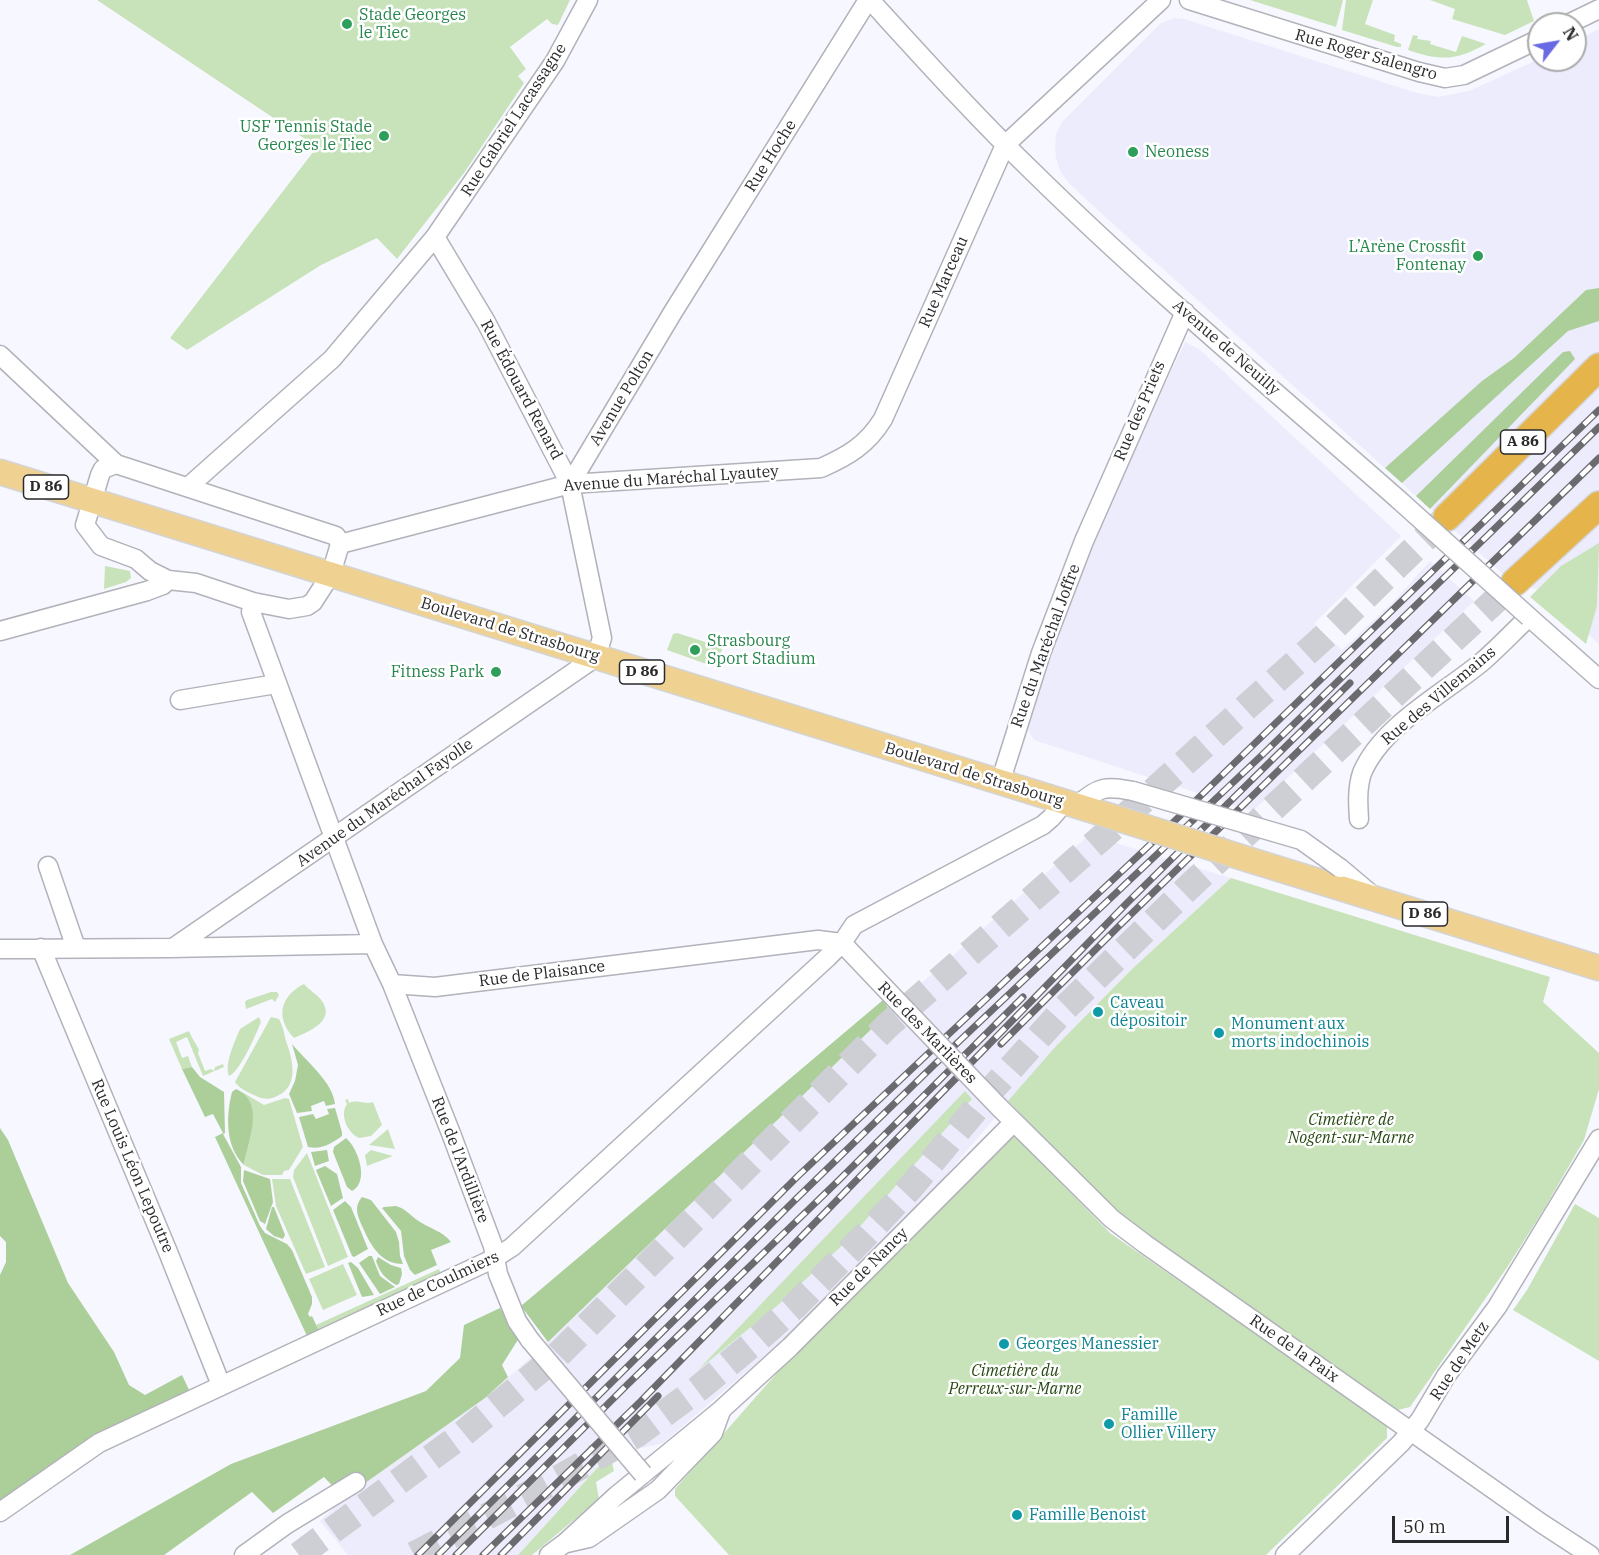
<!DOCTYPE html>
<html>
<head>
<meta charset="utf-8">
<style>
  body { margin:0 }
  #map { position:relative; width:1599px; height:1555px; overflow:hidden; background:#f7f7ff; font-family:"IBM Plex Serif",serif }
  canvas { display:block }
  .north { position:absolute; left:1527px; top:12px; width:60px; height:60px; box-sizing:border-box; background:#fff; border:2px solid #aaaaab; border-radius:50%; rotate:59deg; font-size:16px; font-weight:700; line-height:24px; text-align:center; color:#2a2a2d }
  .north::after { content:''; display:block; margin:auto; width:21px; height:27px; background:#676ae3; clip-path:polygon(50% 0,100% 100%,50% 72%,0 100%) }
  .scale { position:absolute; left:1392px; top:1516px; width:117px; height:27px; box-sizing:border-box; border:3px solid #2a2a2d; border-top:0; padding-left:8px; font-size:18px; line-height:21px; white-space:nowrap; color:#2a2a2d; -webkit-text-stroke:4px #fff; paint-order:stroke }
</style>
</head>
<body>
<div id="map">
<canvas width="1599" height="1555"></canvas>
<div class="north">N</div>
<div class="scale">50 m</div>
</div>
<script>
const c = document.querySelector('canvas').getContext('2d');
c.lineJoin = 'round';
function fillPath(path, color) {
  c.fillStyle = color;
  c.fill(path, 'evenodd');
}
function stroke(path, color, width, dash) {
  c.strokeStyle = color;
  c.lineWidth = width;
  c.lineCap = dash ? 'butt' : 'round';
  c.setLineDash(dash || []);
  c.stroke(path);
}
function label(font, color, halo, rows, align = 'center') {
  c.font = font + ' "IBM Plex Serif",serif';
  c.lineWidth = 5;
  c.setLineDash([]);
  c.textBaseline = 'middle';
  c.strokeStyle = halo;
  c.fillStyle = color;
  for (const [text, x, y, turn = 0] of rows) {
    c.save();
    c.translate(x, y);
    c.rotate((+turn || 0) * Math.PI / 180);
    c.textAlign = isNaN(turn) ? turn : align;
    if (halo) c.strokeText(text, 0, 0);
    c.fillText(text, 0, 0);
    c.restore();
  }
}
const built = new Path2D(`
  M1175 18 1184 19 1417 93 1438 97 1469 91 1539 59 1575 60V41L1599 29V644L1542 592 1503 574 1104 216 1069 183 1060 171 1056 158 1055 146 1056 134 1062 122 1161 23Z
  M1185 342 1199 349 1401 536 1314 624 1342 650 1395 600 1430 561 1474 601 1253 811 1034 740 1025 725 1108 505Z
  M1089 835 1231 878 1131 970 1056 1046 931 1193 780 1343 663 1443 643 1448 627 1442 610 1454 518 1555H348L320 1521 344 1498 485 1398 548 1342 890 1011Z`);
const green = new Path2D(`
  M97 0H570L558 25 552 24 547 19 510 47 526 69 518 76 524 83 464 173 397 259 377 238 321 265 187 350 170 338 317 147Z
  M1250 0H1343L1336 27Z
  M1346 0H1373L1365 24 1395 35 1394 41 1401 44V47H1397L1342 30Z
  M1430 0H1527L1534 21 1505 35 1452 19 1455 9Z
  M1413 35 1418 36 1417 39 1431 41 1430 44 1456 52 1462 36 1486 44C1456 61 1440 61 1408 50Z
  M1599 543 1597 606 1586 644 1530 597 1561 566Z
  M105 566 130 571 131 578 126 582 104 589Z
  M677 633 718 646 722 649 717 665 712 666 667 650 673 634Z
  M1231 878 1550 977 1543 1002 1599 1053V1089L1584 1140 1544 1209 1508 1266 1410 1407 1398 1410 1122 1217 1008 1101 1056 1046 1131 970Z
  M304 984C310 991 318 995 322 1001 336 1021 308 1032 294 1038 275 1018 280 996 304 984Z
  M271 992H277L279 995 275 1002 272 999 246 1009 245 1002 247 1000Z
  M259 1017 261 1022C256 1034 240 1072 229 1076 224 1064 235 1041 240 1029Z
  M271 1017 279 1019C283 1026 284 1033 286 1041 293 1060 300 1088 275 1097 269 1100 260 1099 254 1095 247 1092 239 1088 235 1082Z
  M189 1031C192 1039 196 1043 199 1050L198 1053 205 1071 211 1069 214 1071 215 1067 223 1064 224 1067 203 1076 187 1037 176 1042 182 1058 188 1056 192 1067 182 1069 169 1039Z
  M965 1091 972 1099 849 1239 778 1305 698 1370Z
  M242 1092 264 1105 285 1098 289 1099 303 1147 289 1170 284 1171 282 1175H263L244 1165C250 1134 260 1122 242 1092Z
  M348 1099 349 1103C358 1099 364 1105 373 1102L382 1125 371 1136 359 1138C348 1133 339 1115 347 1104L345 1100Z
  M388 1129 395 1149 369 1145Z
  M1014 1135 1110 1233 1387 1425V1438L1266 1555H729L675 1496V1489L797 1350Z
  M371 1150 393 1156 367 1166 365 1155Z
  M307 1153 348 1257 328 1266 293 1177 294 1170Z
  M272 1179H290L325 1267 306 1274 276 1206Z
  M1575 1204 1599 1218V1361L1513 1310 1527 1290Z
  M343 1264 357 1295 323 1310 309 1279Z
  M439 1269 442 1275 319 1331 316 1325Z
  M610 1454 614 1471 596 1482 599 1499 532 1555H518Z`);
const forest = new Path2D(`
  M1599 288V321L1568 331 1402 483 1385 468 1482 381 1514 358 1586 290Z
  M1570 351 1575 359 1430 509 1416 496 1563 352Z
  M883 1000 890 1011 548 1342 521 1306Z
  M292 1044C305 1060 333 1082 335 1104L326 1106 324 1101 311 1106 312 1111 297 1113 289 1094 295 1081 298 1065Z
  M192 1067 200 1077 224 1092 225 1133 223 1134 241 1167V1183L260 1226 265 1233 287 1244 292 1250 312 1297V1304L308 1314 310 1317 312 1316 319 1331 307 1336 215 1137 223 1133 213 1114 205 1117 182 1069Z
  M236 1089C266 1102 248 1142 244 1165 225 1146 226 1116 232 1092Z
  M335 1108 342 1132V1136C331 1144 321 1150 308 1147L299 1117 313 1114 316 1119 329 1114 327 1109Z
  M0 1128 8 1140 68 1283 114 1352 129 1385 145 1395 182 1375 191 1394 0 1504V1275L6 1262V1242L0 1236Z
  M346 1138C358 1148 370 1182 352 1191L347 1187 333 1152 334 1147Z
  M327 1150 329 1161 315 1166 311 1152Z
  M325 1166 337 1174 343 1198 331 1206 316 1170Z
  M244 1170 270 1179 273 1202 265 1224 260 1221 243 1181Z
  M362 1197 371 1200 396 1232 399 1242 400 1256 403 1264C381 1264 371 1246 363 1228 358 1216 353 1208 362 1197Z
  M345 1201 351 1207 368 1249 354 1257 352 1256 333 1210Z
  M396 1206C406 1209 409 1214 417 1220 428 1228 443 1231 451 1242L431 1250 437 1265 415 1275 410 1270 404 1256 401 1231 382 1208 384 1207Z
  M272 1207H274L285 1235 283 1239 274 1236 266 1229Z
  M369 1256H372L380 1276 395 1287 380 1294 359 1263Z
  M378 1257 391 1265 401 1268 402 1274 399 1284 396 1285C385 1278 380 1273 376 1261Z
  M351 1262 358 1268 374 1295 362 1297 348 1263Z
  M500 1308 519 1338 502 1365 508 1377 485 1398 344 1498 324 1477 273 1513 252 1492 164 1555H70L231 1464 426 1391 460 1358 464 1325Z`);
const highwayTunnel = new Path2D(`
  M299 1555 459 1437 558 1355 887 1026 1107 833 1324 637 1447 517
  M414 1555 554 1481 637 1434 699 1388 750 1346 795 1306 860 1241 911 1187 993 1088 1065 1008 1191 885 1515 582`);
const minor = new Path2D(`
  M870 0C923 58 976 117 1033 172 1150 287 1276 392 1399 500
  M1189 0 1419 72 1445 78 1464 75 1539 39
  M1568 24 1599 9
  M0 355 116 464
  M116 464 336 536 340 544 331 574 313 602 307 606 289 609 253 602 196 583 168 580 150 571 136 559 101 546 85 525 100 475 103 469Z
  M570 484 673 312 868 0
  M188 487 332 359 435 237 555 61 588 0
  M340 544 570 484 821 468C848 456 867 445 883 419L1005 145 1161 0
  M253 602 251 612 373 944 392 984 452 1136 493 1246 498 1274 517 1321 530 1340
  M0 631 147 591 163 585 168 580
  M180 700 276 684
  M1000 783 1041 653 1084 541 1185 312
  M1077 806C1098 786 1106 786 1133 791
  M1359 819C1358 804 1357 788 1362 773 1382 725 1445 693 1483 661 1499 647 1514 631 1529 617L1599 679
  M48 866 76 948
  M1340 868 1372 895
  M842 943 900 1004
  M41 948 168 1252 221 1385
  M173 948 596 657 602 638 570 484 486 322 435 237
  M0 949 170 948 373 944
  M392 984 435 987 818 940 842 943
  M998 1106 1112 1219 1145 1244 1541 1523 1590 1555
  M0 1512 99 1443 495 1258 512 1247 828 957 842 943 854 925 1043 825 1051 818 1065 802
  M567 1543 589 1538 658 1490 713 1433 721 1411
  M244 1555 287 1524 356 1482
  M549 1555 565 1543 616 1496 721 1410 790 1347 1014 1122
  M1285 1555 1401 1443 1420 1420 1446 1376 1497 1307 1599 1139`);
const major = new Path2D(`
  M0 472 1110 816
  M1250 860 1599 968`);
const highway = new Path2D(`
  M1447 517 1599 367
  M1515 582 1599 505`);
const rail = new Path2D(`
  M1001 1044 1120 925 1599 458
  M418 1555 798 1176 1155 840 1599 410
  M438 1555 795 1200 934 1065 1261 756 1599 427
  M456 1555 628 1384 838 1181 1023 997
  M483 1555 641 1401 1127 903 1350 683
  M501 1555 658 1396`);
const minorBridge = new Path2D(`
  M1399 500 1529 617
  M1133 791 1301 840 1340 868
  M900 1004 998 1106
  M530 1340 643 1474`);
const majorBridge = new Path2D(`
  M1110 816 1250 860`);
const markers = [
  [347,24,6,"#2e9e5b"],
  [384,136,6,"#2e9e5b"],
  [1133,152,6,"#2e9e5b"],
  [1478,256,6,"#2e9e5b"],
  [695,650,6,"#2e9e5b"],
  [496,672,6,"#2e9e5b"],
  [1098,1012,6,"#0f9aa8"],
  [1219,1033,6,"#0f9aa8"],
  [1004,1344,6,"#0f9aa8"],
  [1109,1424,6,"#0f9aa8"],
  [1017,1515,6,"#0f9aa8"]
];
const shields = [
  [1523,442,45],
  [46,487,45],
  [642,672,45],
  [1425,914,45]
];
const shieldNames = [
  ["A 86",1523,442],
  ["D 86",46,487],
  ["D 86",642,672],
  ["D 86",1425,914]
];
const leisureNames = [
  ["Stade Georges",359,15],
  ["le Tiec",359,33],
  ["USF Tennis Stade",372,127,"right"],
  ["Georges le Tiec",372,145,"right"],
  ["Neoness",1145,152],
  ["L’Arène Crossfit",1466,247,"right"],
  ["Fontenay",1466,265,"right"],
  ["Strasbourg",707,641],
  ["Sport Stadium",707,659],
  ["Fitness Park",484,672,"right"]
];
const streetNames = [
  ["Rue Roger Salengro",1366,55,16],
  ["Rue Gabriel Lacassagne",514,120,-57],
  ["Rue Hoche",771,156,-58],
  ["Rue Marceau",944,282,-66],
  ["Avenue de Neuilly",1226,348,41],
  ["Rue Édouard Renard",521,390,62],
  ["Avenue Polton",622,398,-59],
  ["Rue des Priets",1140,411,-67],
  ["Avenue du Maréchal Lyautey",671,479,-4],
  ["Boulevard de Strasbourg",510,630,17],
  ["Rue du Maréchal Joffre",1046,646,-70],
  ["Rue des Villemains",1439,696,-40],
  ["Boulevard de Strasbourg",974,775,17],
  ["Avenue du Maréchal Fayolle",385,803,-35],
  ["Rue de Plaisance",542,974,-7],
  ["Rue des Marlières",927,1033,46],
  ["Rue de l'Ardillière",460,1160,69],
  ["Rue Louis Léon Lepoutre",132,1166,67],
  ["Rue de Nancy",869,1267,-45],
  ["Rue de Coulmiers",438,1284,-25],
  ["Rue de la Paix",1294,1349,35],
  ["Rue de Metz",1460,1361,-56]
];
const cultureNames = [
  ["Caveau",1110,1003],
  ["dépositoir",1110,1021],
  ["Monument aux",1231,1024],
  ["morts indochinois",1231,1042],
  ["Georges Manessier",1016,1344],
  ["Famille",1121,1415],
  ["Ollier Villery",1121,1433],
  ["Famille Benoist",1029,1515]
];
const parkNames = [
  ["Cimetière de",1351,1120],
  ["Nogent-sur-Marne",1351,1138],
  ["Cimetière du",1015,1371],
  ["Perreux-sur-Marne",1015,1389]
];
fillPath(built, '#ececfd');
fillPath(green, '#c8e3ba');
fillPath(forest, '#accf9a');
stroke(highwayTunnel, '#ceced5', 27, [27, 14]);
stroke(minor, '#b1b2ba', 21);
stroke(major, '#d4d4d5', 27);
stroke(highway, '#d4d4d5', 30);
stroke(minor, '#fff', 18);
stroke(major, '#efd292', 24);
stroke(highway, '#e5b44a', 27);
stroke(rail, '#6a6a6f', 7);
stroke(rail, '#fff', 4.5, [14]);
stroke(minorBridge, '#b1b2ba', 21, []);
stroke(majorBridge, '#d4d4d5', 27, []);
stroke(minorBridge, '#fff', 18);
stroke(majorBridge, '#efd292', 24);
for (const [x, y, r, color] of markers) {
  const dot = new Path2D();
  dot.arc(x, y, r, 0, 2 * Math.PI);
  c.fillStyle = color;
  c.fill(dot);
  stroke(dot, '#fff', 2);
}
for (const [x, y, w] of shields) {
  const box = new Path2D();
  box.roundRect(x - w / 2, y - 12, w, 24, 4.5);
  c.fillStyle = '#fff';
  c.fill(box);
  stroke(box, '#2a2a2d', 1.5);
}
label('bold 15px', '#2a2a2d', null, shieldNames);
label('16px', '#27864d', '#fff', leisureNames, 'left');
label('16px', '#2a2a2d', '#fff', streetNames);
label('16px', '#0d838f', '#fff', cultureNames, 'left');
label('italic 16px', '#284913', '#fff', parkNames);
</script>
</body>
</html>
